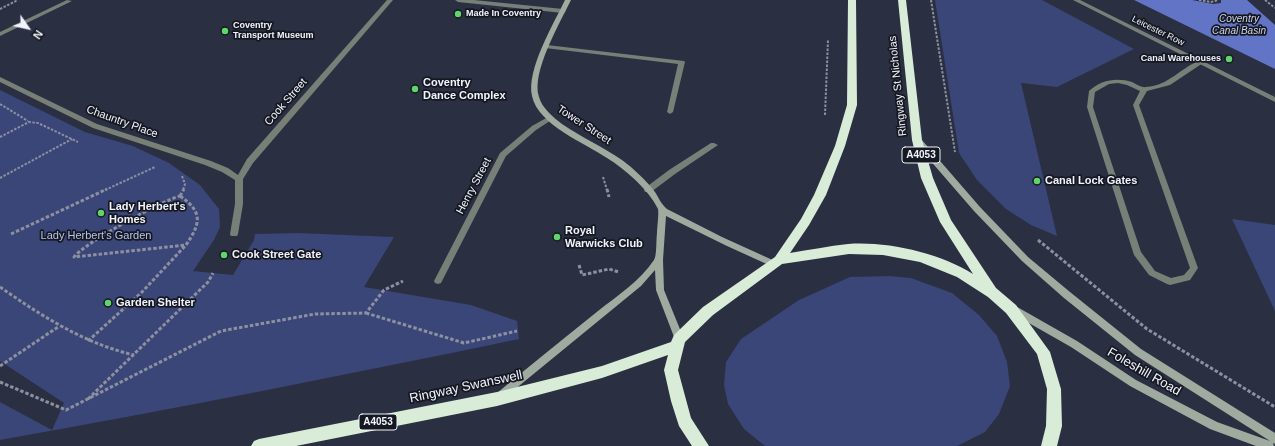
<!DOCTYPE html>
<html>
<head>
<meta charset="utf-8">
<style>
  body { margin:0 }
  #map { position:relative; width:1275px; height:446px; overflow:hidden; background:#2a2f42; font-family:Arial,sans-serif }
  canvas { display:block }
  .north { position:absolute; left:8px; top:8px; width:40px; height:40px; -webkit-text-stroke:3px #151820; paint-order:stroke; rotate:124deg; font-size:11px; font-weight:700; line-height:16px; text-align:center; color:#f1f4fe }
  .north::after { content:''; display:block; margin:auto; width:14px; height:18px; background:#f1f4fe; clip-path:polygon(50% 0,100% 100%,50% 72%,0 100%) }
</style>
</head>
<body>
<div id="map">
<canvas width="1275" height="446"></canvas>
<div class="north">N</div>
</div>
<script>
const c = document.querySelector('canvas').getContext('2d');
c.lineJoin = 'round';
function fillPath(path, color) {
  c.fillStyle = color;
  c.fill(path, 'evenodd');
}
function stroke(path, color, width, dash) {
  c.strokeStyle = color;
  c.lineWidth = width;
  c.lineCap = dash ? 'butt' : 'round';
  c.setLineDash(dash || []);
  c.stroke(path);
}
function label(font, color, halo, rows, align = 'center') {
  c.font = font + ' Arial,sans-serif';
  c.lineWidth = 3.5;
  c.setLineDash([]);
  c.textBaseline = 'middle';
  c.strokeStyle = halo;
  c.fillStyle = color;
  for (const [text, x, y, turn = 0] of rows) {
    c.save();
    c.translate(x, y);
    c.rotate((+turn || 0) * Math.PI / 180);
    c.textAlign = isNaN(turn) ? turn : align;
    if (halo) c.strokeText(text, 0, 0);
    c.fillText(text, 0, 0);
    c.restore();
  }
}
const green = new Path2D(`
  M935 0H1042L1134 49 1057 87 1021 83 1057 236 1031 225 1006 209 977 180 959 153Z
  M0 90 85 132 133 146 169 163 200 185 219 209 220 227 214 240 193 271 233 275 254 240 255 234 298 233 394 237 364 287 471 305 517 321 519 339C346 375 174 409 0 440V402L52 430 64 403 0 361Z
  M1232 219 1275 225V311Z
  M890 276 911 278 952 293 979 315 997 336 1007 362 1010 386 999 414 985 432 957 446H765L744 429 728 404 724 385 726 362 741 339 799 300 850 277Z`);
const water = new Path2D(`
  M1134 0H1192L1213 4 1221 3V0H1247L1275 25V69Z`);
const pathFar1 = new Path2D(`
  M931 0 955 152
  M1199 0 1211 2 1218 0
  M1265 0 1275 8
  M0 9 18 0
  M0 104 28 121
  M825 115 828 40
  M0 137 29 122 38 123 78 142
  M182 176 185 184 183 190
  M603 177 607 190
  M0 178 72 139
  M105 190 155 167`);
const path = new Path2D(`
  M607 189 609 197
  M180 196 184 189
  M180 196C203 212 201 223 186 245L74 257C83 244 163 200 180 196Z
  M11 234 107 189
  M1038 240 1147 329 1275 407
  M579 265 582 275 609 269 619 272
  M0 287C42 316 83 343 134 355
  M366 313 464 343 517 331
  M88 341 142 292 186 245
  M0 366 58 327
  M0 382 66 410 221 331 315 314 366 313 384 290 403 281
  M88 399 208 282 213 273`);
const lane = new Path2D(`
  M67 0 72 1 0 36V32Z
  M547 45 684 61 685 62 673 112 670 114 667 112 678 64 545 48V46Z
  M1201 60 1204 62 1203 63 1170 85 1147 91 1139 105 1198 268 1190 280 1170 285 1167 284 1149 275 1134 255 1087 107 1089 91C1100 80 1117 77 1132 82 1136 84 1142 88 1146 87 1169 86 1181 67 1201 60ZM1118 83 1127 85 1140 91 1133 105 1190 268 1184 275 1171 278 1155 271 1141 252 1093 107 1095 92 1109 84Z
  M711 143H714L718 145 675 174 651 192H645L644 190 645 188 669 170Z`);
const street = new Path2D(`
  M387 0H393L253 163 243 179V204L238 234 237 236H231L230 234 235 204V180L222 172 205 165 93 128 0 82V77L97 124 211 161 228 168 238 175 247 159Z
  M455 0H474L563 9 566 11 563 13 458 2Z
  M1073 0H1080L1275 97V102Z
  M548 117H550L553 119 536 130 506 156 441 283 438 284 435 283 434 281 500 153 532 126Z`);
const secondary = new Path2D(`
  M565 0H571C560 23 531 72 539 97 542 108 553 117 562 124 581 137 603 147 622 160 634 169 646 180 655 192 659 198 661 204 667 209L722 237 777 262 778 264 777 266H771L727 246 666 216 663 260 664 290 684 339 682 342 679 343 676 342 656 290 655 270 641 286 503 399 500 400 497 399 495 396 497 393C530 366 564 338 598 311 617 296 640 281 654 260 657 255 656 240 657 233 657 228 659 214 658 209 649 190 625 169 607 158 585 143 538 125 532 96 526 70 554 23 565 0Z
  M915 139H921L980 207 1028 257 1070 292 1141 349 1275 433V444L1273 443 1274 446H1256L1210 429 1130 386 1071 347 1013 314 1012 311 1013 308 1016 307 1019 308 1077 341 1136 380 1217 422 1270 441 1135 355 1064 298 1022 261 974 211 915 143 914 141Z`);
const highway = new Path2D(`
  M848 0H856L857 105 845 146 826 195 809 225 790 253C809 250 829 246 848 244 887 241 940 253 973 274L940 222 921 178 912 140 898 0H906L922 140 933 178 951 220 996 288 1016 305 1050 352 1061 389 1062 426 1057 446H1041L1046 426 1047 389 1037 354 1006 313 988 297 957 277 920 262 883 255 849 254 782 264 713 315 685 342 678 370 691 418 709 446H692L679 426 671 401 664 370 668 355 602 378 497 406 296 446H251L254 441 259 439 497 392 602 366 671 342 674 335 703 307 775 257 801 219 814 195 835 146 847 105Z`);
const markers = [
  [458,14,4,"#5fd56b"],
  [225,31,4,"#5fd56b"],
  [1229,59,4,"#5fd56b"],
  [415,89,4,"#5fd56b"],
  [1037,181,4,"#5fd56b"],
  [101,213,4,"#5fd56b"],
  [557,237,4,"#5fd56b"],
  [224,255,4,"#5fd56b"],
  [108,303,4,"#5fd56b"]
];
const farPoinames = [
  ["Made In Coventry",466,14],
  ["Coventry",233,26],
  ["Transport Museum",233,36],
  ["Canal Warehouses",1221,59,"right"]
];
const farStreetnames = [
  ["Leicester Row",1158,31,26]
];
const farWaternames = [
  ["Coventry",1239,19],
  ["Canal Basin",1239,31]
];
const shields = [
  [921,155,38],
  [378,422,38]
];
const shieldNames = [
  ["A4053",921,155],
  ["A4053",378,422]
];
const poiNames = [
  ["Coventry",423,83],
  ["Dance Complex",423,96],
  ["Canal Lock Gates",1045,181],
  ["Lady Herbert's",109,207],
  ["Homes",109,220],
  ["Royal",565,231],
  ["Warwicks Club",565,244],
  ["Cook Street Gate",232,255],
  ["Garden Shelter",116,303]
];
const streetNames = [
  ["Ringway St Nicholas",898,86,-96],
  ["Cook Street",286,102,-49],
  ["Chauntry Place",122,122,20],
  ["Tower Street",584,125,33],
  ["Henry Street",474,186,-62]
];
const parkNames = [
  ["Lady Herbert's Garden",96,236]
];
const nearStreetnames = [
  ["Foleshill Road",1144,372,30],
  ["Ringway Swanswell",466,387,-12]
];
fillPath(green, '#3a4578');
fillPath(water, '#6274c6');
stroke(pathFar1, '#8c909f', 2, [2.5, 1.5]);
stroke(path, '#8c909f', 3, [3.5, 2]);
fillPath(lane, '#777f77');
fillPath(street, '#777f77');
fillPath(secondary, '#9eab9e');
fillPath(highway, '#d8ecd8');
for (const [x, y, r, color] of markers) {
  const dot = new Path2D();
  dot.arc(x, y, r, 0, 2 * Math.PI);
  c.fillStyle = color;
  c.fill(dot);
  stroke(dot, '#151820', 1.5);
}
label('bold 9px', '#f1f4fe', '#151820', farPoinames, 'left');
label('9px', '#f1f4fe', '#151820', farStreetnames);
label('italic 10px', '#ced4eb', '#151820', farWaternames);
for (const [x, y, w] of shields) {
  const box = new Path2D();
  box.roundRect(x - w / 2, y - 8, w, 16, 3);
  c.fillStyle = '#151820';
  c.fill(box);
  stroke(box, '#f1f4fe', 1);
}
label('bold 10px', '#f1f4fe', null, shieldNames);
label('bold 11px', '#f1f4fe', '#151820', poiNames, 'left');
label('11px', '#f1f4fe', '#151820', streetNames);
label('11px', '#b7c4ef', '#151820', parkNames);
label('13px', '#f1f4fe', '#151820', nearStreetnames);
</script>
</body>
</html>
